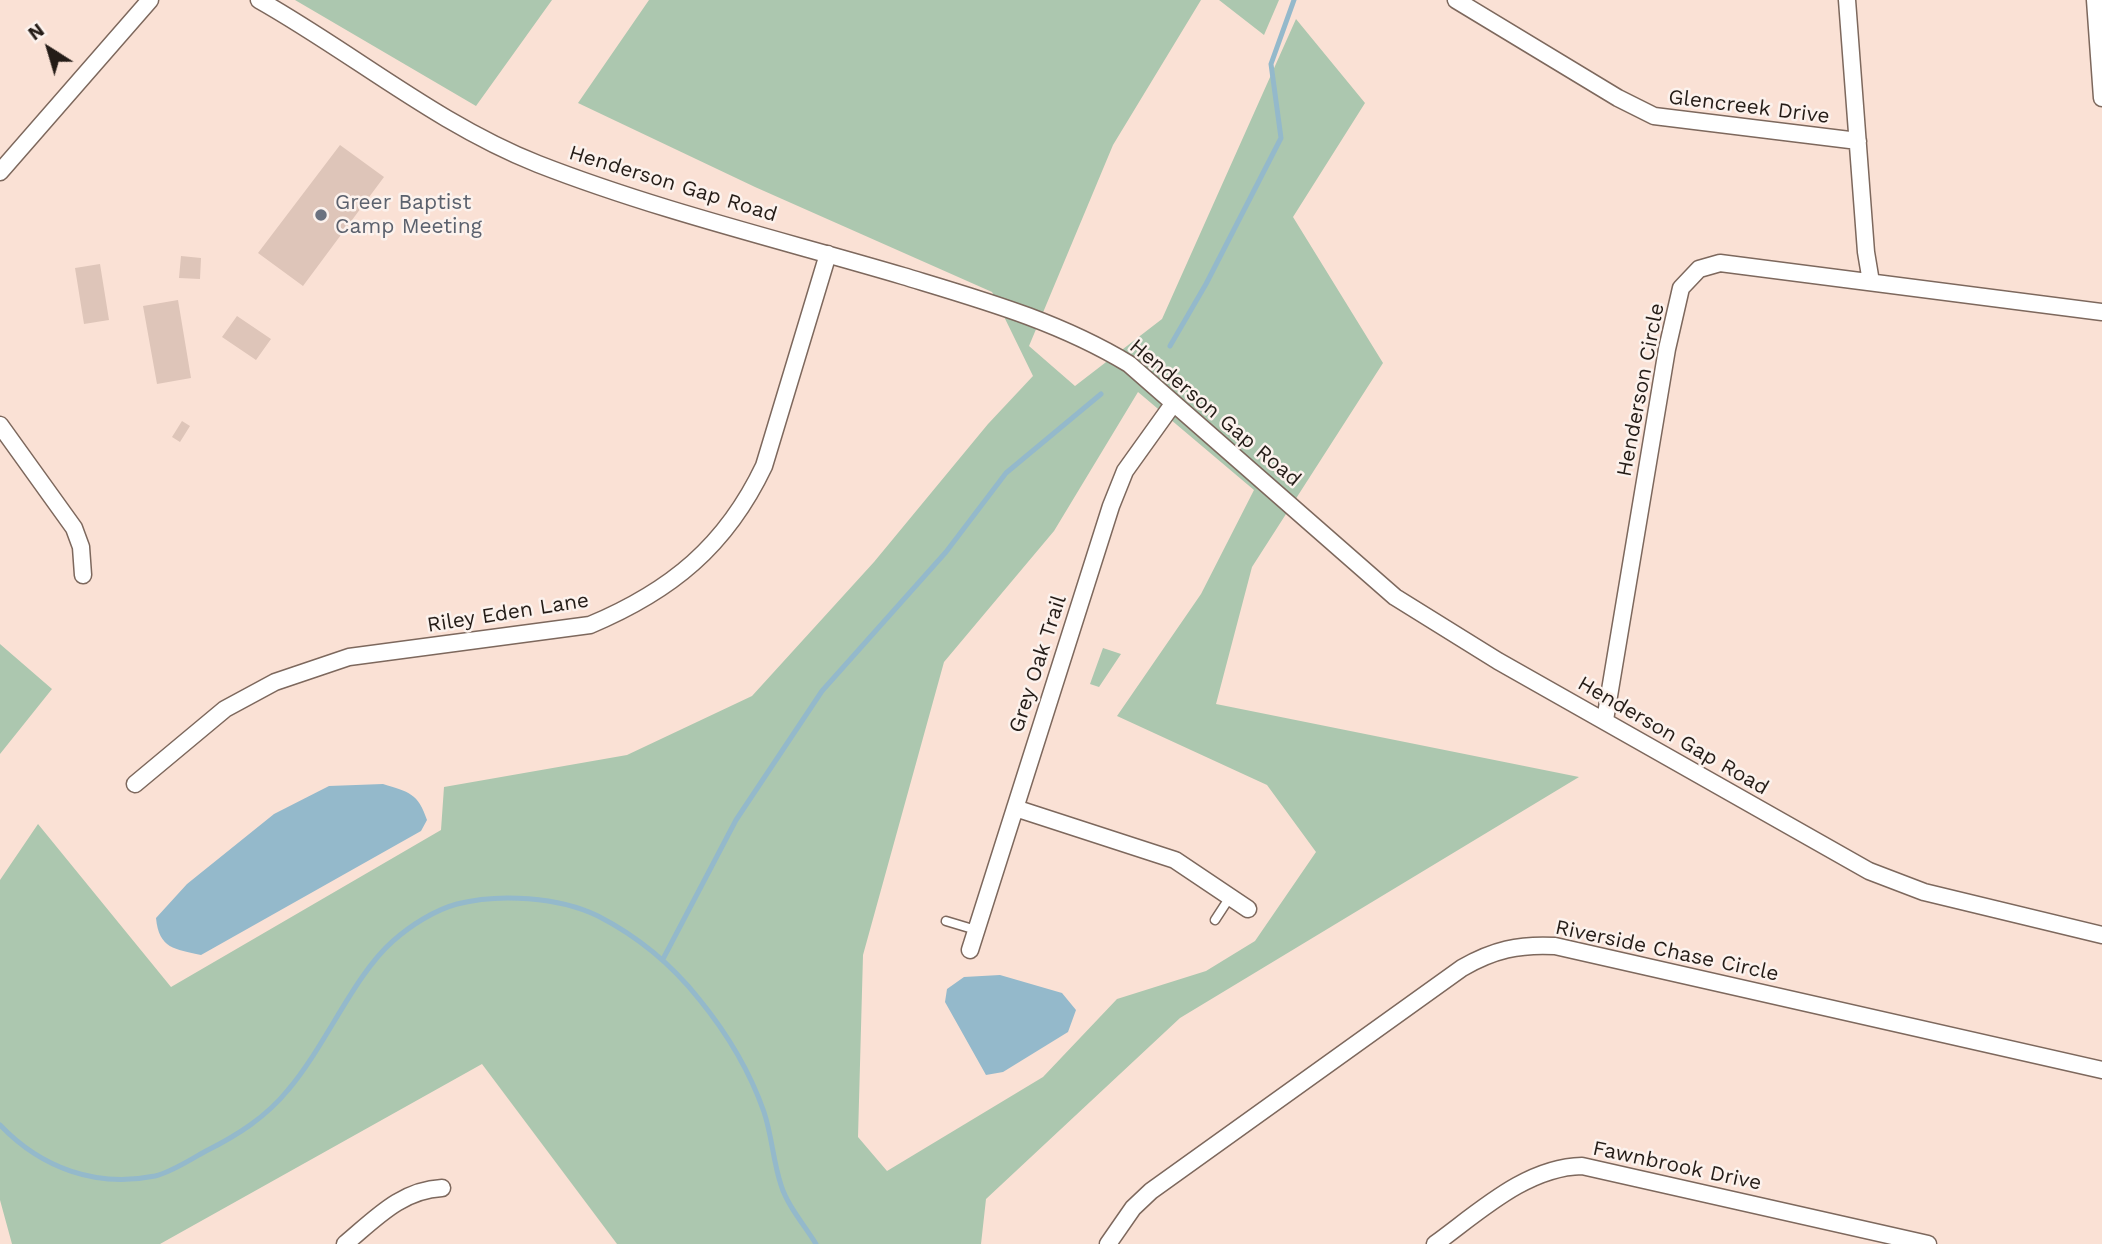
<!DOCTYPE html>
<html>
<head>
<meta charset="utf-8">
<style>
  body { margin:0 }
  #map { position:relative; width:2102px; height:1244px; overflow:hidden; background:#fae1d5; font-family:"Work Sans",sans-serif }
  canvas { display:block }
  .north { position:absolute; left:14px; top:14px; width:70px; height:70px; -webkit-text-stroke:5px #fcf2ed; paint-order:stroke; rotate:323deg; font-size:19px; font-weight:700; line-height:28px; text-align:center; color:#241c17 }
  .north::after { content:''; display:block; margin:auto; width:24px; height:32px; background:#241c17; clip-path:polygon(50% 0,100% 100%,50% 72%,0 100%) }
</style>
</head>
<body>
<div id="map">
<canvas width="2102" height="1244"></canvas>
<div class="north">N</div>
</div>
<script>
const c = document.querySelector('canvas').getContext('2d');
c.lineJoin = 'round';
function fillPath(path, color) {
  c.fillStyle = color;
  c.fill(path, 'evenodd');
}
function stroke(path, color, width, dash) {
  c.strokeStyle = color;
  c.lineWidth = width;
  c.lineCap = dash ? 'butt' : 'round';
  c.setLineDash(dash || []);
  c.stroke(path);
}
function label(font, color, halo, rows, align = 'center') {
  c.font = font + ' "Work Sans",sans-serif';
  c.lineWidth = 5;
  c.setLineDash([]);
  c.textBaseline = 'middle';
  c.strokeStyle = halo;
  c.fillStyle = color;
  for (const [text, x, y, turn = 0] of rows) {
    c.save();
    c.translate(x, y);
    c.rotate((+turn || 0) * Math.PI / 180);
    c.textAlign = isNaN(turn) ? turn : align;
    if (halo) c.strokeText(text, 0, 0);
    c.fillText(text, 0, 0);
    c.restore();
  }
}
const green = new Path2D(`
  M295 0H552L476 106Z
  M649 0H1201L1113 145 1029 346 1075 386 1162 319 1296 19 1365 103 1293 217 1383 363 1252 567 1216 704 1579 777 1180 1018 986 1199 981 1244H617L482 1064 160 1244H12L0 1200V880L38 824 171 987 441 830 444 787 627 755 752 696 874 562 988 424 1033 376 992 292 755 187 578 103ZM1138 392 1254 490 1201 594 1117 716 1267 785 1316 852 1255 941 1206 971 1117 999 1043 1077 887 1171 858 1137 863 955 944 662 1054 531Z
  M1219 0H1279L1264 35Z
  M0 644 52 689 0 754Z
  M1103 648 1121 654 1099 687 1090 684Z`);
const water = new Path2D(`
  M383 784C409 792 418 793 427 820L421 831 201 955C175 949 159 949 156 918L187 884 274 814 329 786Z
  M1000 975 1062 993 1076 1010 1068 1032 1003 1072 986 1075 945 1002 947 989 964 977Z`);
const stream = new Path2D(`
  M1170 346 1206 284 1281 138 1271 64 1294 0
  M663 959 736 820 822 691 946 552 1006 473 1101 394
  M0 1125C41 1168 96 1188 155 1176 172 1172 191 1159 206 1151 238 1135 266 1117 288 1090 325 1047 354 975 393 941 411 925 435 910 457 904 499 893 559 897 598 916 637 936 672 965 699 999 726 1032 750 1072 764 1112 772 1136 773 1161 781 1185 787 1205 805 1226 816 1244`);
const building = new Path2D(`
  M340 145 384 177 303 286 258 253Z
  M181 256 201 258 200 279 179 278Z
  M100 264 109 320 84 324 75 268Z
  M178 300 191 378 157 384 143 306Z
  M237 316 271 339 256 360 222 337Z
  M182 421 190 426 180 442 172 437Z`);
const service = new Path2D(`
  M1215 920 1230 897
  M946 921 976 930`);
const minor = new Path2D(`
  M259 0C353 53 437 124 538 164 656 210 781 240 903 276 982 300 1058 321 1129 364L1395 597 1498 661 1869 871 1924 892 2102 935
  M1456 0 1618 98 1654 116 1858 141
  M1847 0 1866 252 1871 282
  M2095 0 2102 98
  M0 172 150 0
  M0 425 74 528 81 547 83 575
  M1605 720 1667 349 1681 288 1699 269 1720 263 2102 312
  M135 784 225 709 275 682 349 657 590 625C671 591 726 546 764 466L828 254
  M1015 808 1175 860 1248 909
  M970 950 1111 506 1125 471 1173 404
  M345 1244C375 1219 401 1190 442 1188
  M1108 1244 1133 1208 1151 1191 1462 968C1493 950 1519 944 1555 946L2102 1070
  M1435 1244C1478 1213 1526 1167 1582 1166L1928 1244`);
const markers = [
  [321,215,7,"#6b7280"]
];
const streetNames = [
  ["Glencreek Drive",1749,107,7],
  ["Henderson Gap Road",673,184,17],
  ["Henderson Circle",1641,390,-79],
  ["Henderson Gap Road",1215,413,40],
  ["Riley Eden Lane",508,613,-9],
  ["Grey Oak Trail",1038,664,-72],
  ["Henderson Gap Road",1673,736,30],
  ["Riverside Chase Circle",1667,951,12],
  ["Fawnbrook Drive",1677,1166,12]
];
const worshipNames = [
  ["Greer Baptist",335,203],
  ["Camp Meeting",335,227]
];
fillPath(green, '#acc7af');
fillPath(water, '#94b9cb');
stroke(stream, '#94b9cb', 5);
fillPath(building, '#dec5b9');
stroke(service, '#7d685d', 11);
stroke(minor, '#7d685d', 19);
stroke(service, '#fff', 8);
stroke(minor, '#fff', 16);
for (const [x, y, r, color] of markers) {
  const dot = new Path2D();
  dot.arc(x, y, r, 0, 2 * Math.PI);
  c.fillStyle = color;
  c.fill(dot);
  stroke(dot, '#fcf2ed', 2.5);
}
label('21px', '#241c17', '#fcf2ed', streetNames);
label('21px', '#5b616d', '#fcf2ed', worshipNames, 'left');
</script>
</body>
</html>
